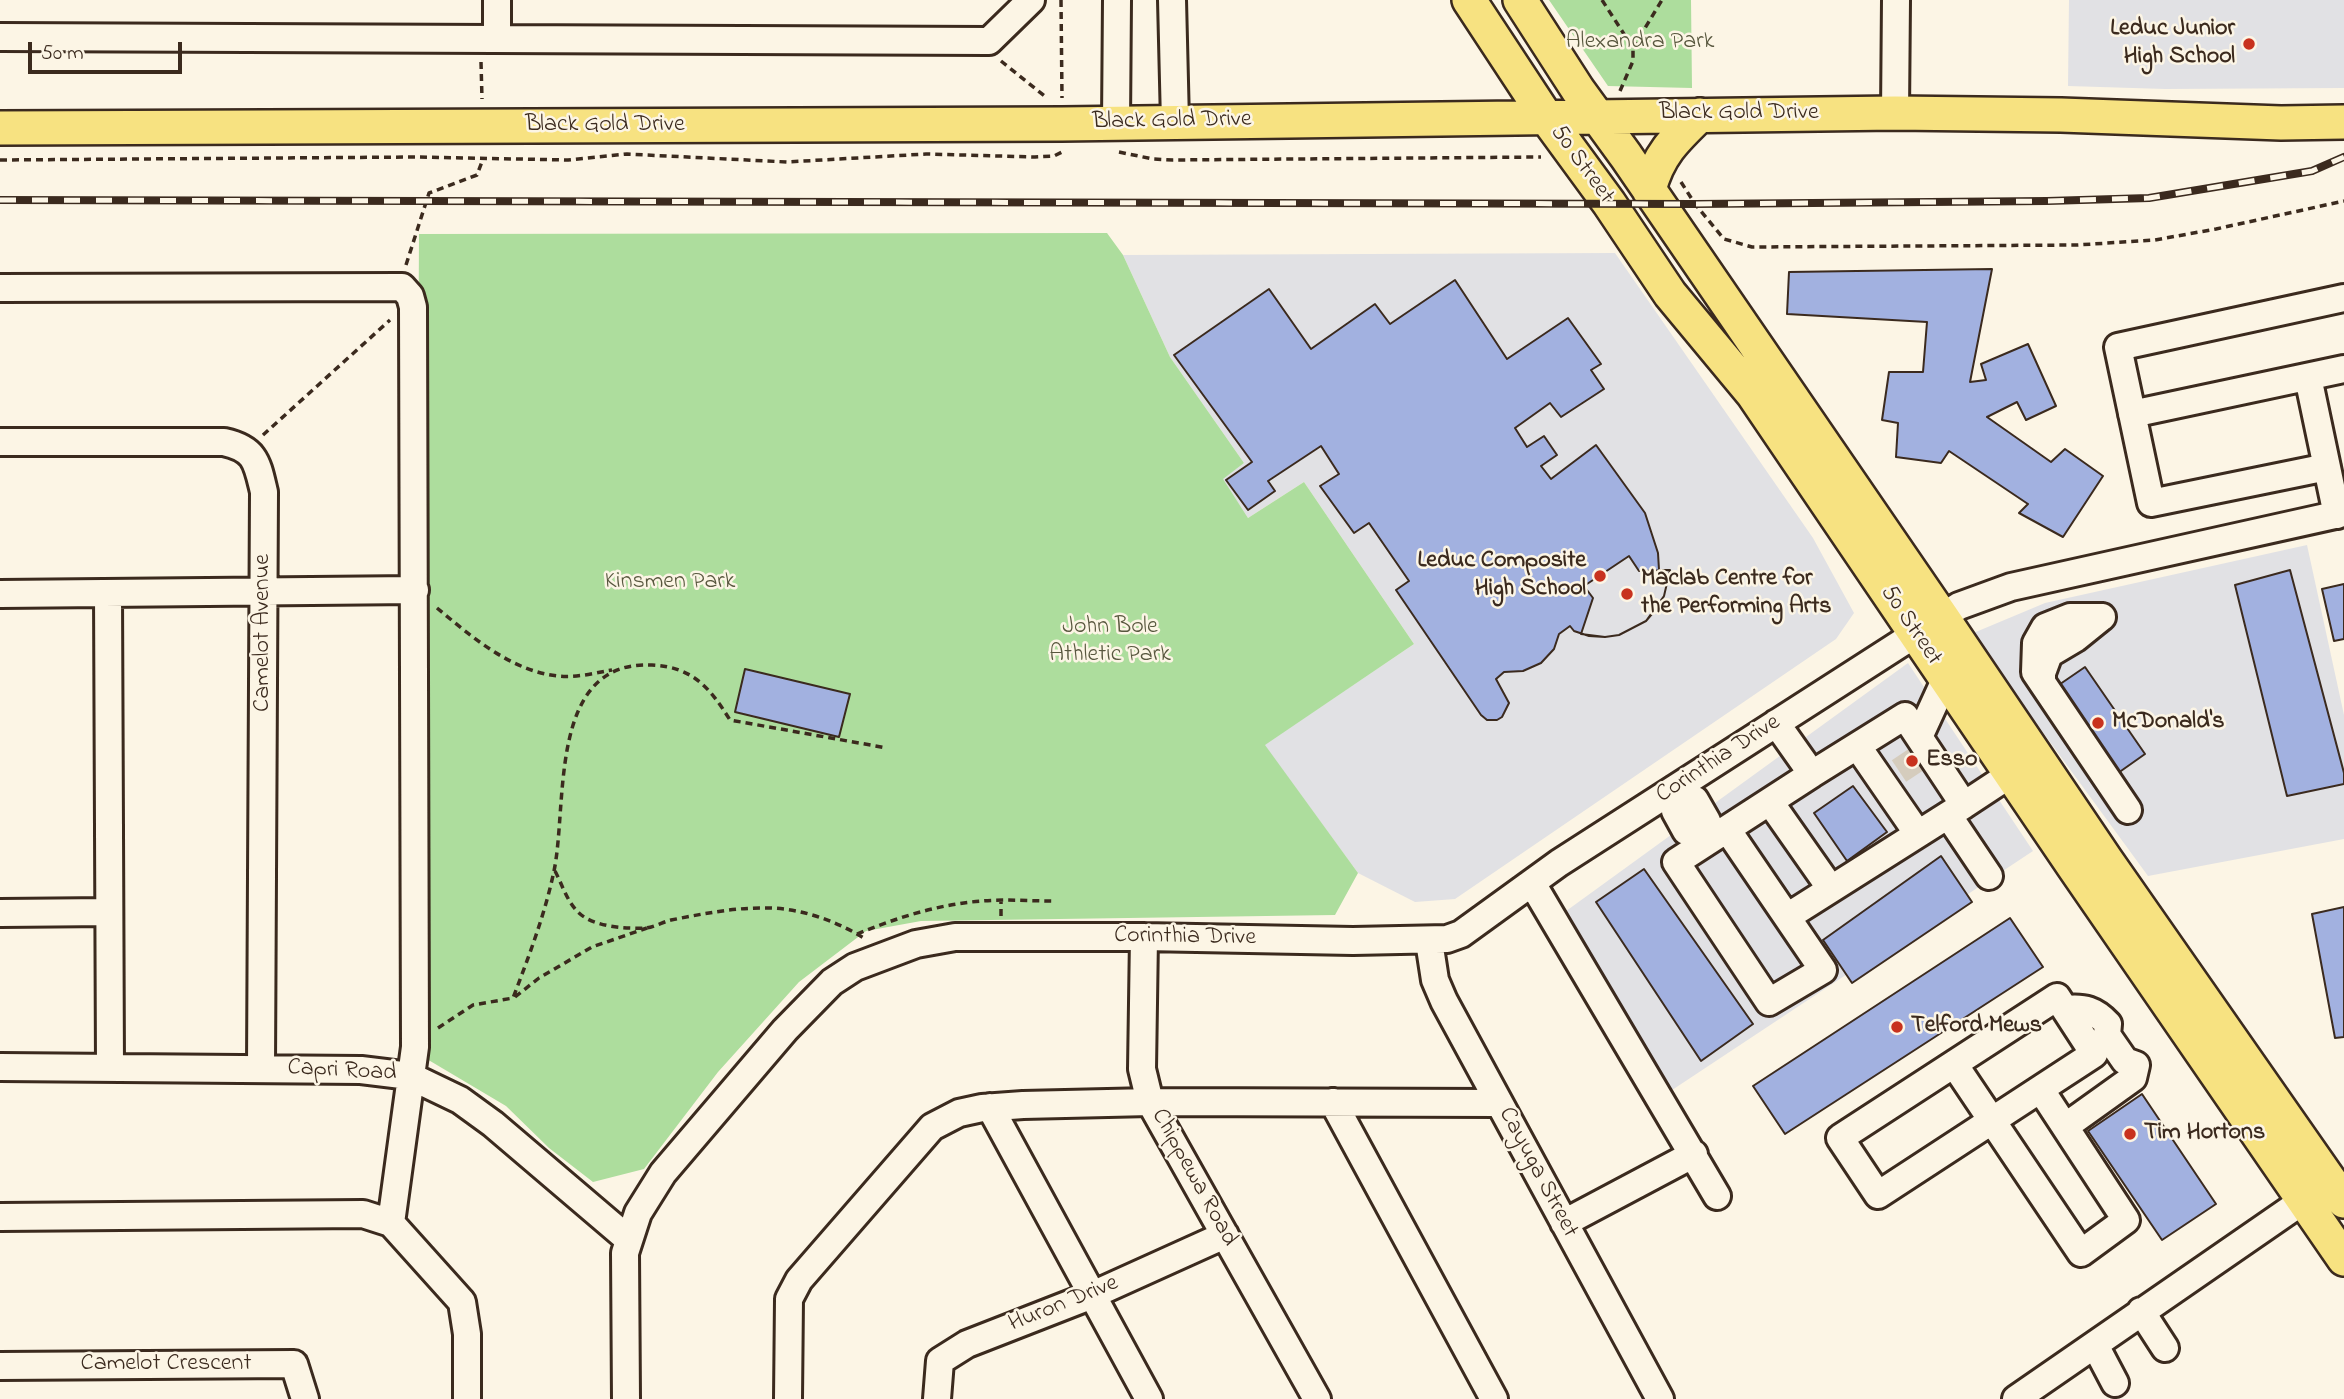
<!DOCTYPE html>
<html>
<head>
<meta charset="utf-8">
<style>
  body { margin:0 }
  #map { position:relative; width:2344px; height:1399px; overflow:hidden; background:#fcf5e5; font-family:"Indie Flower",sans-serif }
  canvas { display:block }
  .scale { position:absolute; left:28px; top:42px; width:154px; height:32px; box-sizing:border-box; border:4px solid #3b2a1e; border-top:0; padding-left:9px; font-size:21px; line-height:24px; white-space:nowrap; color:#3b2a1e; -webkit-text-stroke:5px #fcf5e5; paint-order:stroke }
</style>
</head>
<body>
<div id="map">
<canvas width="2344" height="1399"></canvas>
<div class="scale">50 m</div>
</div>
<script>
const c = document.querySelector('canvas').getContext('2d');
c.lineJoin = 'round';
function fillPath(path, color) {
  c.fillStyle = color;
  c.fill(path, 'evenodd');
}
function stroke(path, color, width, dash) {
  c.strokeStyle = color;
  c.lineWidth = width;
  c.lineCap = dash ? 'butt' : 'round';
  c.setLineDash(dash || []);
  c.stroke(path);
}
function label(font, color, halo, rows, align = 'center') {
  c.font = font + ' "Indie Flower",sans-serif';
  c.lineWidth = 5;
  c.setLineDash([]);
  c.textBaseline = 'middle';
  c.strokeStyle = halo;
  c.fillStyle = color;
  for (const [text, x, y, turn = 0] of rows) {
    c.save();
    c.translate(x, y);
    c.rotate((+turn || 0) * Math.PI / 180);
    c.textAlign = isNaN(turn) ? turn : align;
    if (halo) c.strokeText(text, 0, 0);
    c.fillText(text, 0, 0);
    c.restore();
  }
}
const built = new Path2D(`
  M2069 0H2344V88L2165 89 2068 86Z
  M1615 253 1813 538 1854 613 1836 639 1455 899 1415 902 1358 873 1264 745 1414 644 1304 482 1248 518 1222 479 1244 463 1170 357 1123 255Z
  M2307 545 2344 715V839L2148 876 1971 634 2045 603Z
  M1908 663 2033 851 1660 1098 1562 914Z`);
const green = new Path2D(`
  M1549 0H1691L1692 88 1608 86Z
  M1107 233 1123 255 1170 357 1244 463 1223 479 1248 518 1304 482 1414 644 1265 745 1358 873 1335 915 921 921 866 931 799 982 718 1072 644 1169 593 1182 549 1148 506 1106 415 1052 419 234Z`);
const building = new Path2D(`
  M1992 269 1970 382 1986 380 1981 364 2028 344 2056 406 2026 420 2017 402 1987 417 2051 462 2065 449 2103 476 2063 537 2019 513 2028 504 1949 451 1941 463 1896 457 1898 423 1882 420 1889 372H1923L1927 322 1787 314 1789 272Z
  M1455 280 1507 359 1568 318 1601 364 1591 370 1604 389 1561 417 1550 403 1515 428 1527 447 1544 436 1557 455 1541 466 1551 479 1596 445 1645 513 1658 553 1659 570H1670L1664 596 1646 621 1619 635 1605 637 1589 636 1574 631 1570 626 1559 634 1554 649 1541 663 1523 671 1504 672 1496 679 1509 703 1502 717 1497 720H1487L1481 715 1396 590 1409 581 1369 523 1354 533 1320 486 1339 474 1321 446 1268 481 1275 491 1248 510 1226 480 1252 462 1174 355 1269 289 1311 349 1375 304 1390 324Z
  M1629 556 1639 571 1670 570 1664 596 1657 608 1646 621 1619 635 1605 637 1581 634 1593 598 1584 586Z
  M2290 570 2344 773V784L2287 796 2235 585Z
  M2344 584V639L2334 641 2322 589Z
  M2085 667 2145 754 2111 778 2050 691Z
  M745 669 850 694 839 737 735 712Z
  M1853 786 1887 832 1847 861 1814 813Z
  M1941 856 1972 902 1852 983 1823 940Z
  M1644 869 1753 1024 1701 1061 1596 902Z
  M2344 907V1037L2335 1038 2312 914Z
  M2010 918 2043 967 1785 1134 1753 1086Z
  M2142 1094 2216 1204 2162 1240 2088 1131Z`);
const minorTunnel = new Path2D(`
  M1899 771 1920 757`);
const path = new Path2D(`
  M1061 0 1062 98
  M1602 0 1633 48V61L1620 91
  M1633 48 1662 0
  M1001 61 1047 98
  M481 62 482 99
  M1119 152 1153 159 1173 160 1541 157
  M0 160 415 157 568 160 627 154 787 162 926 154 1035 157 1054 156 1064 151
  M1681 182 1695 204 1724 239 1752 247 2077 245 2155 240 2216 229 2344 201
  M406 265 429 193 477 175 483 159
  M263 435 390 320
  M437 608C472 637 511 671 558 676 576 678 595 673 612 670
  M555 871C562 884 567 902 579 913 594 927 626 929 646 928 654 927 663 922 671 920 702 914 731 908 762 908 798 907 834 920 864 938
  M1001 916V900
  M857 934C896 918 939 904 982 901 1006 899 1030 901 1053 901
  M515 997 539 978 592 947 647 928
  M438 1028 473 1005 513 998C529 956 545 914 554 871 568 804 547 660 652 665 693 667 710 688 730 720L887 748`);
const minor = new Path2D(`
  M497 0V39
  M1172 0 1175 122
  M0 37 989 41 1031 0
  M1895 113 1896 0
  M1116 123 1117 0
  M0 288 402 287 410 296 413 307 415 1047 391 1223
  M2308 377 2337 515
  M2132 414 2344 369
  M0 442H224C256 449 257 463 264 492L261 1068
  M2327 467 2151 503 2118 347 2344 298
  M108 593 110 1067
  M0 594 415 590
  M2102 617H2070L2045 627 2036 643 2035 672 2128 810
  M2042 681V673L2049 654 2076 638 2102 617
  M1776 723 1812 774 1905 716 1964 805 2011 774
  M1919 737 1946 678
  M1858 747 1918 834
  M1674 789 1679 798 1675 811 1686 831 1703 832
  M1679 798 1695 800 1707 821 1703 832
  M1770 802 1831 889
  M1948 815 1989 876
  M1727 829 1823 970 1769 1002 1676 862 1812 774
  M1532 883 1717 1196
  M0 913 109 912
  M1787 917 1964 805
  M1144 937 1142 1069 1150 1102 1317 1399
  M1429 941 1435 980 1444 1001 1660 1399
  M2057 997 2094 1054 1878 1195 1840 1138Z
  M2066 1009C2084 1007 2095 1010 2108 1024L2107 1035 2125 1061 2136 1065 2133 1078 2066 1126
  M1954 1064 2081 1253 2126 1220 2041 1090
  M0 1067 361 1070 410 1076 460 1100 493 1124 628 1239
  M1333 1102 1494 1399
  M990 1107 1149 1399
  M0 1217 363 1214 391 1223 462 1302 467 1334V1399
  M1564 1223 1694 1154
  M2141 1311 2165 1348
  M2095 1345 2115 1383
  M0 1366 294 1364 305 1399
  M626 1399 625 1253 638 1213 663 1173 785 1030 832 982 855 967 916 944 955 937H1144L1353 941 1447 939 1461 934 1559 863 1959 606 2011 587 2344 513
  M788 1399 789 1299 799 1280 932 1127 959 1113 982 1108 1023 1105 1150 1102 1499 1103
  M937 1399 940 1361 967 1344 1090 1296 1225 1235
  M2016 1399 2320 1189`);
const major = new Path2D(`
  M1469 0 1546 117 1609 203 1670 294 1753 394 2074 867 2344 1259
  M1520 0 1578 90 1626 156 1942 617 2106 860 2344 1201
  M0 128 1062 124 1895 113 2061 115 2281 123 2344 122
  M1649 190C1658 155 1675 139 1700 115`);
const rail = new Path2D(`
  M0 200 1695 204 2047 201 2149 198 2312 171 2344 157`);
const markers = [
  [2249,44,7,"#c8321e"],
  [1600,576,7,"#c8321e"],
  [1627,594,7,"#c8321e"],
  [2098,723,7,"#c8321e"],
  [1912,761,7,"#c8321e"],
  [1897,1027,7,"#c8321e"],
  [2130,1134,7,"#c8321e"]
];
const poiNames = [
  ["Leduc Junior",2235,30,"right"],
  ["High School",2235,58,"right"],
  ["Leduc Composite",1586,562,"right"],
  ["High School",1586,590,"right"],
  ["Maclab Centre for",1641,580],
  ["the Performing Arts",1641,608],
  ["McDonald's",2112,723],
  ["Esso",1926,761],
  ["Telford Mews",1911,1027],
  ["Tim Hortons",2144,1134]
];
const parkNames = [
  ["Alexandra Park",1640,43],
  ["Kinsmen Park",670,583],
  ["John Bole",1110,628],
  ["Athletic Park",1110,656]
];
const streetNames = [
  ["Black Gold Drive",1739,114],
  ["Black Gold Drive",1172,122,-1],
  ["Black Gold Drive",605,126],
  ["50 Street",1581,165,54],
  ["50 Street",1910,626,56],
  ["Camelot Avenue",264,633,-90],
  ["Corinthia Drive",1719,760,-33],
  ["Corinthia Drive",1185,938,1],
  ["Capri Road",342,1072,3],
  ["Cayuga Street",1537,1173,62],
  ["Chippewa Road",1193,1178,61],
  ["Huron Drive",1064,1305,-22],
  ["Camelot Crescent",166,1365]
];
fillPath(built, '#e1e1e4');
fillPath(green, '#addd9d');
fillPath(building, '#a2b1e0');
stroke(building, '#3b2a1e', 2);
stroke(minorTunnel, '#d5ccbd', 26, [26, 13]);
stroke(minor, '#3b2a1e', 32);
stroke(major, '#3b2a1e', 38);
stroke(path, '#3b2a1e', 3.5, [7, 5]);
stroke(minor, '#fcf5e5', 26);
stroke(major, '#f7e281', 33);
stroke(rail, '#3b2a1e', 8);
stroke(rail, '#fcf5e5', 5, [16]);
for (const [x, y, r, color] of markers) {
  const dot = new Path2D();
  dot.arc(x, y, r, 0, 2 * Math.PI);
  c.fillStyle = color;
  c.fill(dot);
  stroke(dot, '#fcf5e5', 2.5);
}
label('bold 24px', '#3b2a1e', '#fcf5e5', poiNames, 'left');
label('24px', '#58573e', '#fcf5e5', parkNames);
label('24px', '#3b2a1e', '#fcf5e5', streetNames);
</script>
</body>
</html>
